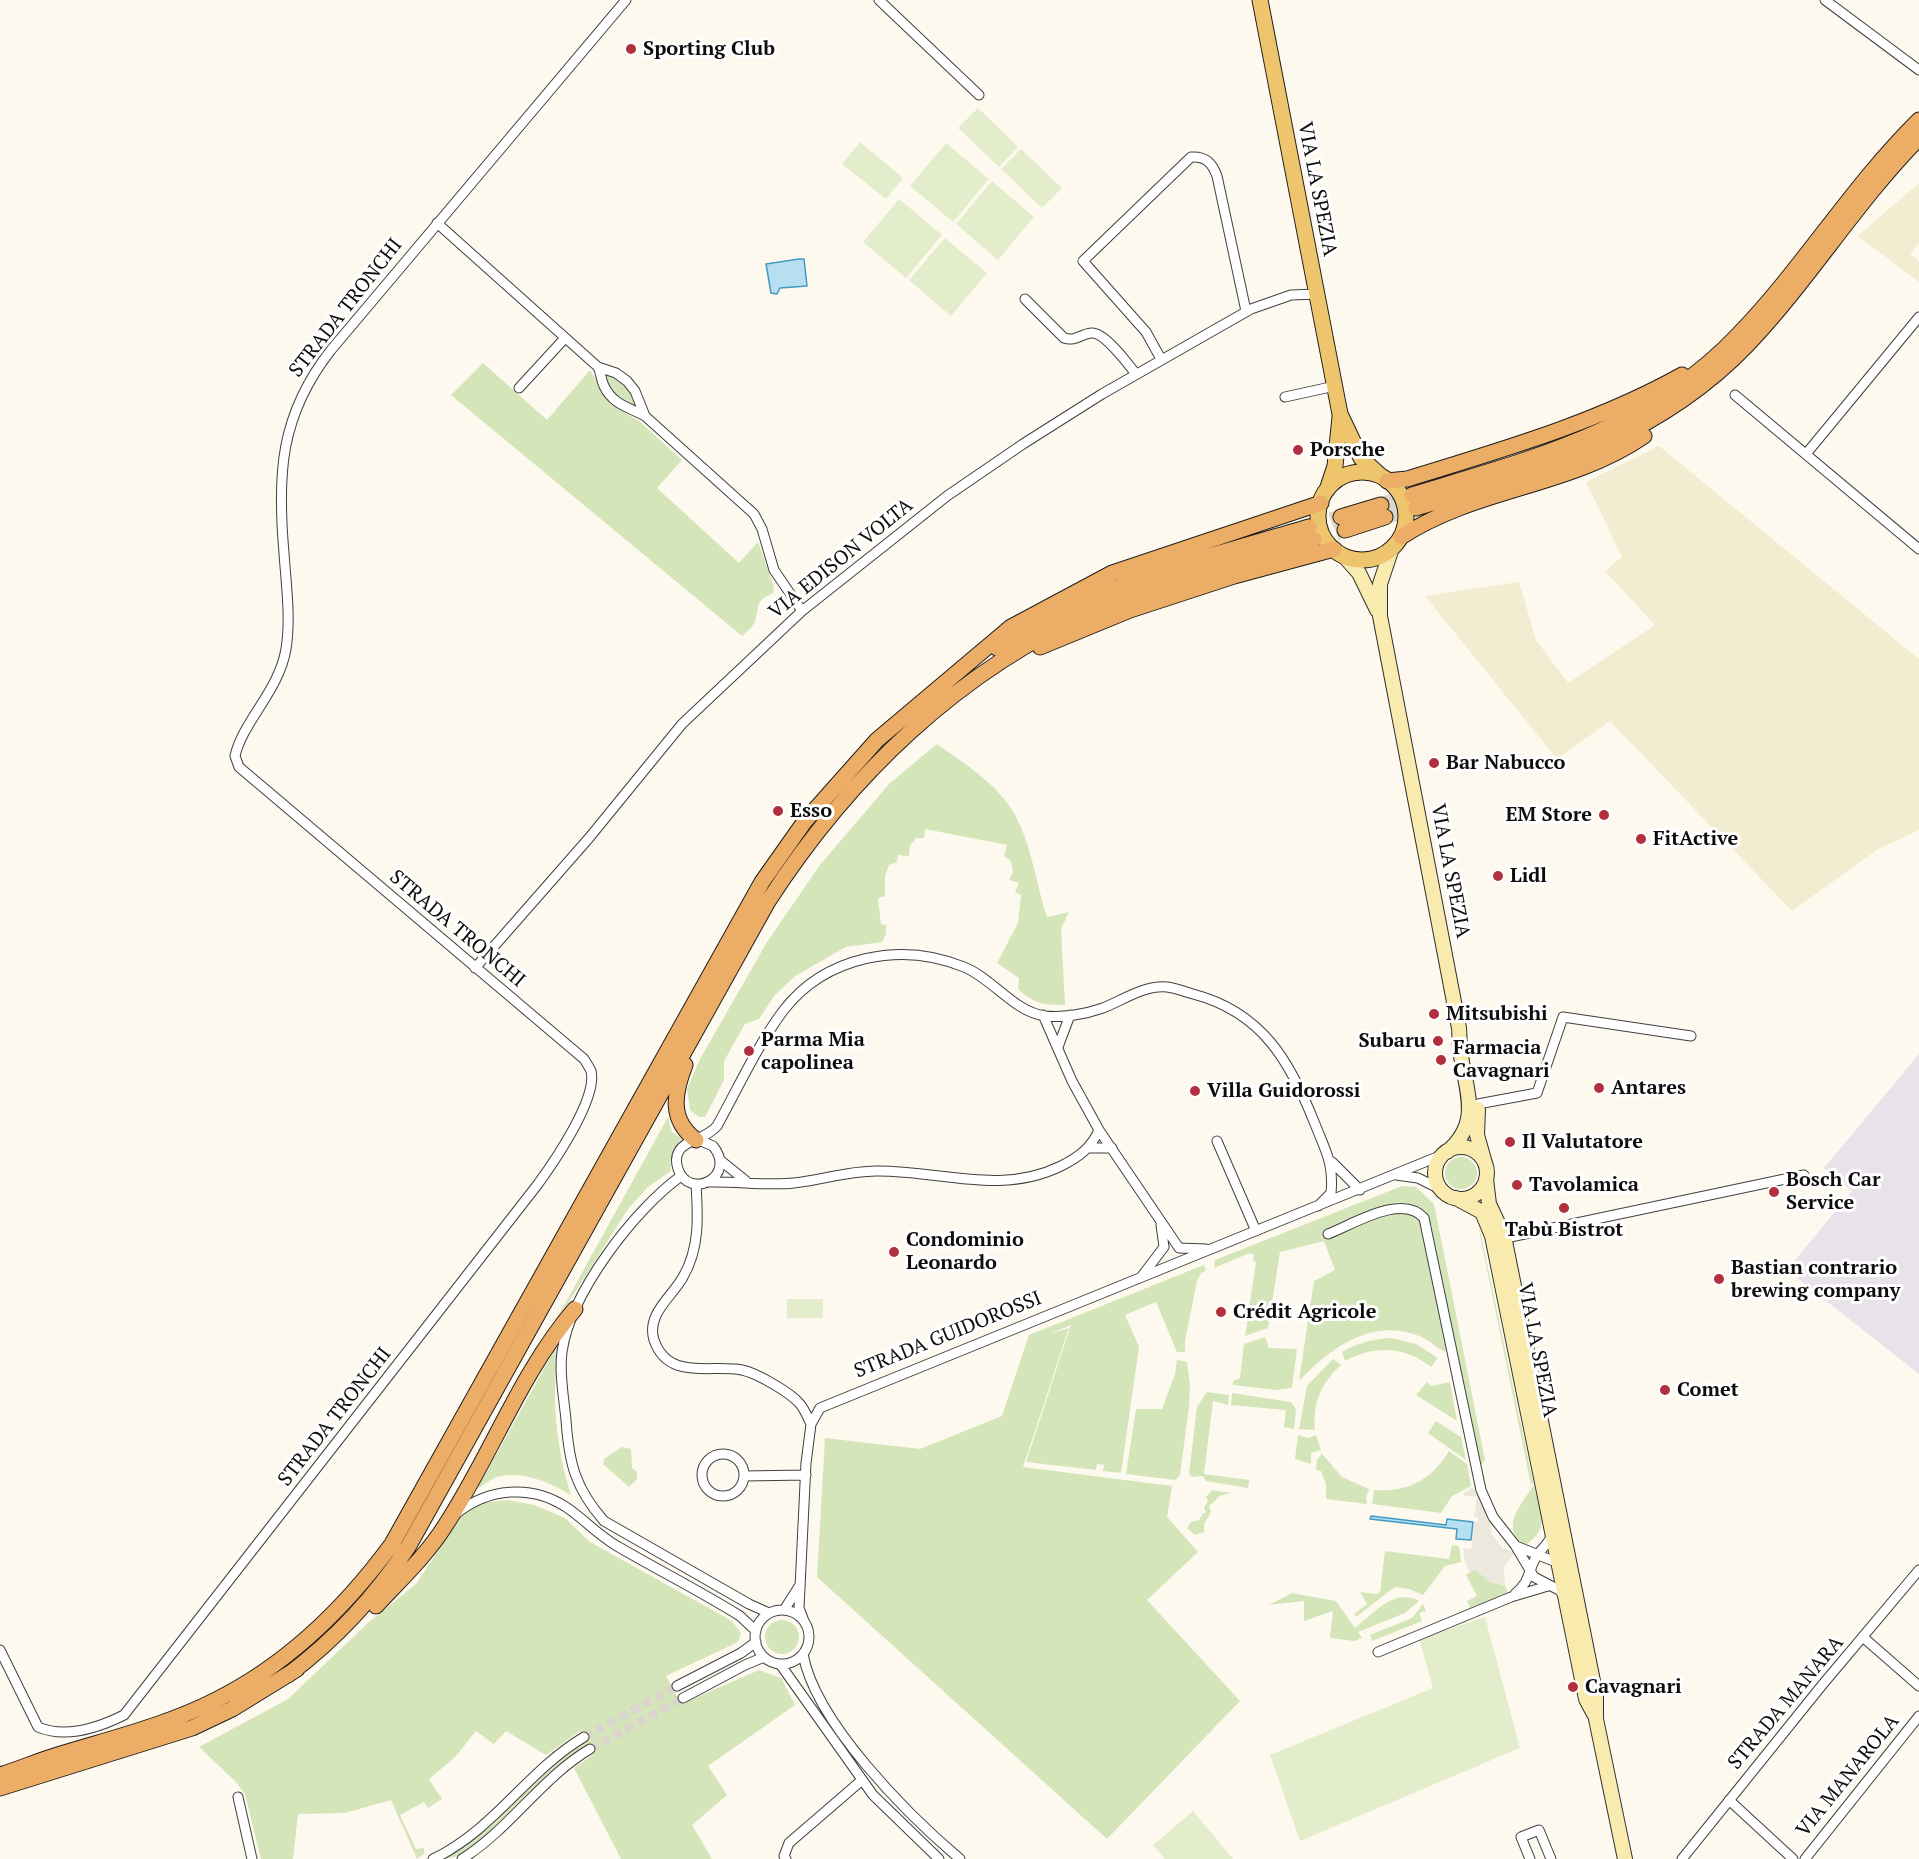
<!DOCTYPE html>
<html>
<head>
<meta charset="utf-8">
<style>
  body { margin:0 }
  canvas { display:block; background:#fef9ee }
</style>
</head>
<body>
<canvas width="1919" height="1859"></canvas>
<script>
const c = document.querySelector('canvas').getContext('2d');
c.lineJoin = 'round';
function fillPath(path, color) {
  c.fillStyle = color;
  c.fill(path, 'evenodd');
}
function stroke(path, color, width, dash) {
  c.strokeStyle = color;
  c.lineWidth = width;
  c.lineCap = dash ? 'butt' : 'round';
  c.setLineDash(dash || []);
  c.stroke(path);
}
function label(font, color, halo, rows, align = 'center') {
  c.font = font + ' "PT Serif",serif';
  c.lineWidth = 6;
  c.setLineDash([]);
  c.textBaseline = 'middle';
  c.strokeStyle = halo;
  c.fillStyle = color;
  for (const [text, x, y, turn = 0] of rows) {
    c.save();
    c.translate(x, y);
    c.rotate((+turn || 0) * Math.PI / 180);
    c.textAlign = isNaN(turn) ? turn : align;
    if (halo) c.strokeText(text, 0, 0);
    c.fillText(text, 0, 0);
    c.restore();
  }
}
const industrial = new Path2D(`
  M1919 1054V1374L1787 1270 1852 1191 1824 1168Z`);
const farmland = new Path2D(`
  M1919 183V243L1910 254 1919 261V282L1858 236Z
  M1659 446 1919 659V830L1878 849 1792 911 1610 721 1557 759 1425 596 1519 582 1536 640 1568 683 1655 625 1605 571 1622 557 1586 482Z`);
const green = new Path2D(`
  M483 363 547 420 590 370 610 404 639 421 682 460 657 488 739 563 758 542 774 587 773 593C753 603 761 603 755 621 754 626 746 632 742 636L451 395Z
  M609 374C623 379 636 392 635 407 619 401 610 394 605 377Z
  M937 744C965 764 998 784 1015 815 1032 846 1036 884 1047 917L1069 912 1061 929 1065 1005C1044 1005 1034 1004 1018 989L1019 978 997 963 1018 923 1021 895 1015 892 1019 883 1009 880 1013 872 1011 861 1004 856 1007 845 925 829 924 838H916L910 846 909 856 898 855 897 862 889 865 885 876V896L878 898 881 924 886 925V934L882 942 846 947 795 976 774 996 759 1019 745 1024 724 1061V1080L705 1117H699L690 1110 687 1089 700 1059 767 942 820 865 890 783Z
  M668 1117 672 1132 682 1139C672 1149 669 1158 671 1171L648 1187 628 1209 546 1338Z
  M1445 1173a16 16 0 1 1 32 0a16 16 0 1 1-32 0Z
  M1402 1186 1416 1187 1434 1204 1485 1460 1481 1465 1478 1463 1431 1225C1425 1209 1412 1201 1394 1203L1326 1230 1330 1238C1355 1228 1394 1202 1419 1219L1447 1349 1445 1352C1437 1348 1430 1341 1422 1337 1373 1316 1331 1347 1299 1381L1314 1281 1335 1270 1324 1241 1280 1252 1268 1328 1245 1336 1256 1262 1253 1261 1254 1255 1250 1253 1214 1268 1215 1260Z
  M1480 1230 1533 1482 1531 1485 1479 1230Z
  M1204 1265 1206 1271 1201 1273 1197 1281 1185 1341V1352H1177L1156 1302 1125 1315 1139 1347 1121 1473 1103 1471 1104 1465 1097 1464 1096 1470 1026 1462 1071 1325 1050 1334 1069 1328 1023 1467 1172 1486 1167 1517 1198 1552 1147 1600 1240 1701 1107 1839 817 1577 825 1438 920 1449 1002 1416 1029 1335Z
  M1265 1337 1269 1348 1297 1349 1292 1388 1276 1390 1233 1385V1381L1240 1378 1244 1344Z
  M1391 1338 1416 1344 1438 1358 1431 1367C1405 1346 1374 1345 1345 1361L1342 1352C1357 1343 1373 1339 1391 1338Z
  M559 1342C551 1395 555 1444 571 1495 550 1483 523 1470 497 1477 491 1479 483 1485 477 1489Z
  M1333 1359 1341 1365C1322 1382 1312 1404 1315 1430L1299 1429 1307 1386Z
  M1177 1360 1187 1362 1190 1385 1189 1407 1180 1475 1175 1480 1126 1474 1136 1409H1162L1175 1374Z
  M1427 1382 1431 1386 1450 1382 1457 1421 1416 1395Z
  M1207 1392 1229 1395 1228 1405 1213 1401 1204 1474 1249 1480 1248 1488 1206 1481 1203 1476 1192 1477 1189 1473 1197 1407Z
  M1232 1393 1291 1402 1296 1409 1294 1429 1284 1427 1286 1410 1231 1405Z
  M1436 1421 1461 1437 1466 1460 1428 1433Z
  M1298 1435 1308 1438 1316 1435 1321 1450 1311 1453V1464L1295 1459Z
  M622 1447 631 1449 632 1468 637 1472V1479L629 1487 603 1464 604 1459Z
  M1449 1451 1467 1464 1471 1486 1452 1496 1441 1513 1372 1504 1374 1490C1407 1493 1433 1479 1449 1451Z
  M1322 1454 1342 1477 1369 1489 1366 1497 1367 1504 1326 1499V1484L1321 1471 1316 1470 1317 1459Z
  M1534 1485C1540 1515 1552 1527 1524 1546 1500 1526 1520 1506 1534 1485Z
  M1212 1490 1231 1493 1220 1496 1209 1506 1211 1512 1204 1524V1532L1195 1535 1187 1528 1191 1522 1199 1520 1203 1513H1206L1204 1508 1208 1501 1206 1497Z
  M508 1500 534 1505 565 1518 590 1542 732 1621 741 1633 738 1642 666 1676 681 1704 759 1670 781 1678 795 1705 708 1766 727 1795 692 1825 712 1859H621L574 1768 593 1755 588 1745C573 1753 559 1764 546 1776 521 1800 480 1859 442 1859 497 1827 534 1777 585 1740L580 1731 546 1755 506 1731 494 1744 476 1731 455 1757 429 1779 442 1799 428 1808 424 1802 400 1815 416 1849 424 1848V1854L417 1859 391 1800 345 1813 298 1814 293 1859H261L245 1794 236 1782 199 1747 288 1699 369 1622 416 1584 460 1518 481 1503Z
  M1452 1545 1459 1546 1461 1562 1445 1566 1423 1595 1409 1589 1395 1587 1356 1617 1354 1614 1367 1604 1360 1592 1377 1594 1380 1592 1385 1551 1449 1559Z
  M1475 1569 1490 1582 1505 1586 1508 1593 1470 1608 1467 1601 1477 1596 1466 1575Z
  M1292 1593 1336 1601 1355 1628C1375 1613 1393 1588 1419 1601L1405 1613 1358 1632 1362 1638 1354 1641 1330 1638 1333 1611 1304 1621V1601L1269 1605Z
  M1423 1604 1426 1611 1419 1613 1422 1621 1372 1641 1370 1635 1412 1618Z
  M765 1637a17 17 0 1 1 34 0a17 17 0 1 1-34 0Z`);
const pitch = new Path2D(`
  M978 108 1018 147 999 167 958 128Z
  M860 142 903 178 886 199 842 164Z
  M946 143 989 179 953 222 910 186Z
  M1021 149 1062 188 1042 208 1001 169Z
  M992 181 1034 217 998 260 956 224Z
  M899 199 942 235 906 278 863 242Z
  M945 238 987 273 951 316 909 280Z
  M787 1299H823V1318H787Z
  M1485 1617 1520 1748 1300 1841 1270 1755 1433 1688 1419 1639Z
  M1193 1811 1233 1859H1165L1153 1845Z`);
const plaza = new Path2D(`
  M1474 1487 1492 1522 1491 1533 1502 1548 1515 1552 1504 1567 1505 1586 1490 1582 1475 1569 1470 1573 1465 1562 1463 1548 1471 1549 1474 1522H1478V1517H1474L1477 1496H1465L1463 1493Z`);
const water = new Path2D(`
  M799 259H804L807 286 780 288 777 294 771 293 766 264Z
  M1371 1516 1446 1525 1447 1519 1473 1522 1471 1540 1456 1539 1457 1529 1370 1519Z`);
const minorTunnel = new Path2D(`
  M584 1737 677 1686
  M590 1749 683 1698`);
const trunkTunnel = new Path2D(`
  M1381 505 1412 495
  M1385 517 1416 508
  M1309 527 1341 517
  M1314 539 1345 530`);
const minor = new Path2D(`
  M879 0 979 95
  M1825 0 1919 70
  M437 223 598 367 616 373 627 381 635 391 645 416
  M1025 299 1064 338C1075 342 1081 334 1091 333 1104 331 1128 364 1136 374
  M1161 359 1146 332 1083 261 1191 157C1206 156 1212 163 1217 176L1246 311
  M598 367C601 373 601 380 604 386 613 405 629 407 645 416L754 514 762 529 774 570 802 611
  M519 388 565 338
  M1735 395 1919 549
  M1285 397 1335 386
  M1806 454 1919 317
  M475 968 589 838 682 724 802 611 947 496 1023 444 1102 394 1251 309 1291 295 1317 294
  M1043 1015 1072 1081 1099 1130 1179 1248 1206 1249
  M1058 1047 1070 1015
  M1478 1104 1537 1093 1563 1017 1691 1036
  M699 1140 713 1146C738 1177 689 1201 678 1169 676 1163 676 1156 679 1151 686 1139 705 1140 717 1126 738 1088 757 1046 783 1011 825 956 901 941 964 967 992 978 1014 1012 1045 1016 1063 1018 1086 1014 1103 1008 1123 1000 1144 985 1167 987 1176 988 1185 992 1193 994 1262 1012 1290 1061 1315 1124 1325 1150 1334 1163 1331 1193L1318 1206
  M1217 1141 1256 1231
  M1090 1148H1112
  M720 1160 746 1181
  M1332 1162 1360 1190
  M1396 1175 1418 1178 1442 1190
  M681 1176C635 1209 570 1293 562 1352 559 1374 564 1398 566 1420 569 1463 575 1488 604 1521L749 1604 769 1613
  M707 1182C737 1181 765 1186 794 1183 822 1180 848 1171 876 1171 939 1170 1000 1196 1061 1166 1079 1157 1091 1148 1099 1130
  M696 1184C698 1216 700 1248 683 1277 672 1297 646 1314 654 1340 668 1381 711 1364 742 1370 757 1373 791 1393 800 1404 805 1410 808 1418 811 1424
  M1328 1234C1354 1224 1402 1193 1424 1218L1481 1490 1493 1517 1515 1545 1534 1577 1559 1590 1564 1596
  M1501 1239 1804 1175
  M1142 1276 1164 1247 1161 1225
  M702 1475a21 21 0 1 1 42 0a21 21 0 1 1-42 0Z
  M744 1476 806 1475
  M456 1514C488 1488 531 1484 566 1507 584 1519 598 1535 617 1546 658 1570 700 1591 740 1616L756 1631
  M1516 1546 1561 1564
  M1515 1594C1531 1580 1527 1573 1536 1557 1541 1548 1549 1545 1552 1534
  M755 1637a27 27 0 1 1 54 0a27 27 0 1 1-54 0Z
  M784 1610 800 1585
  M804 1621 799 1608 806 1463 811 1424 820 1408 1442 1155
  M1864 1638 1919 1686
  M0 1650 38 1727C66 1739 98 1728 124 1715L538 1184C554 1162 598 1098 591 1071 589 1067 586 1062 584 1059L239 767 235 756C243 721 279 691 286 649 291 618 286 584 284 553 277 474 280 415 331 350L626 0
  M1378 1652 1511 1597 1548 1586
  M803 1654C815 1722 908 1815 960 1859
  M780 1664 873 1795 939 1859
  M677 1686 741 1653 756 1642
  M683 1698 745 1665 764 1657
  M238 1797 252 1859
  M1729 1800 1793 1859
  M433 1859C494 1830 527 1771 584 1737
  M462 1859C511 1828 541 1778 590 1749
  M786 1859 784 1856 789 1843 862 1780
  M1530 1859 1521 1837 1539 1830 1551 1859
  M1682 1859 1823 1684 1919 1570
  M1805 1859 1919 1716`);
const secondary = new Path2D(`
  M1392 548 1380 584V616L1459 1028C1460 1038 1459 1047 1461 1056 1467 1094 1481 1123 1447 1152
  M1344 556 1359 573 1377 610
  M1478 1109 1477 1135 1484 1160
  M1435 1173a26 26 0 1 1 52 0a26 26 0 1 1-52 0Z
  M1486 1179 1489 1204 1504 1236 1596 1696V1719L1625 1859
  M1456 1198 1482 1212 1492 1236 1586 1699 1594 1714`);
const primary = new Path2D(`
  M1260 0 1340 414 1361 458 1381 476
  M1318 516a44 44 0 1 1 88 0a44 44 0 1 1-88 0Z
  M1327 490 1335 466 1340 417`);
const trunk = new Path2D(`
  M1387 481 1407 479C1501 450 1596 423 1682 375
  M1412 495C1533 458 1648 430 1738 335 1803 268 1852 186 1919 120
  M1416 508C1539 471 1655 441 1747 345 1809 280 1856 202 1919 138
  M1341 517 1381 505
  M1345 530 1385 517
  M1401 537C1475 488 1570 487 1644 436
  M1040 647 1130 610 1234 576 1334 549
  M997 648C1023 633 1049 616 1077 604 1151 570 1232 550 1309 527
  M685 1065C674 1093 669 1120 696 1140
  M376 1606C400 1580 426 1556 445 1526 491 1456 520 1373 575 1309
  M288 1675C336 1639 375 1597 408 1547L767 903C848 777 959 669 1098 609 1167 580 1242 561 1314 539
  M0 1775C20 1769 40 1760 61 1754 113 1738 167 1725 216 1700 288 1664 345 1608 392 1544L762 882 805 821 877 740 1011 627 1112 573 1321 503
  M0 1788 192 1728 232 1709 297 1669`);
const markers = [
  [631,49,6,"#b22f3f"],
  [1298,450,6,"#b22f3f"],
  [1434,763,6,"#b22f3f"],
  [778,811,6,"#b22f3f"],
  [1604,815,6,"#b22f3f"],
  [1641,839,6,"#b22f3f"],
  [1498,876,6,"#b22f3f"],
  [1434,1014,6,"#b22f3f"],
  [1438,1041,6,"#b22f3f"],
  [749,1051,6,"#b22f3f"],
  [1441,1060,6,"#b22f3f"],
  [1599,1088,6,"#b22f3f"],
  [1195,1091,6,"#b22f3f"],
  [1510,1142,6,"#b22f3f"],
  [1517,1185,6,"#b22f3f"],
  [1774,1192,6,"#b22f3f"],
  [1564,1208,6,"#b22f3f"],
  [894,1252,6,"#b22f3f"],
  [1719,1279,6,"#b22f3f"],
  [1221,1312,6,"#b22f3f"],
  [1665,1390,6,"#b22f3f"],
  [1573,1687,6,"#b22f3f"]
];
const poiNames = [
  ["Sporting Club",643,49],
  ["Porsche",1310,450],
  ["Bar Nabucco",1446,763],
  ["Esso",790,811],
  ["EM Store",1592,815,"right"],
  ["FitActive",1653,839],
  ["Lidl",1510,876],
  ["Mitsubishi",1446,1014],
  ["Parma Mia",761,1040],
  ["capolinea",761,1063],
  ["Subaru",1426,1041,"right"],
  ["Farmacia",1453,1048],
  ["Cavagnari",1453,1071],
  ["Antares",1611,1088],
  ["Villa Guidorossi",1207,1091],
  ["Il Valutatore",1522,1142],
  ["Bosch Car",1786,1180],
  ["Service",1786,1203],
  ["Tavolamica",1529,1185],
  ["Tabù Bistrot",1564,1230,"center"],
  ["Condominio",906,1240],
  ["Leonardo",906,1263],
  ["Bastian contrario",1731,1268],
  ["brewing company",1731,1291],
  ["Crédit Agricole",1233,1312],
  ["Comet",1677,1390],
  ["Cavagnari",1585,1687]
];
const streetNames = [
  ["VIA LA SPEZIA",1317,189,79],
  ["STRADA TRONCHI",346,308,-52],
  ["VIA EDISON VOLTA",841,559,-39],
  ["VIA LA SPEZIA",1450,871,79],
  ["STRADA TRONCHI",457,929,40],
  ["STRADA GUIDOROSSI",948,1335,-22],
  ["VIA LA SPEZIA",1537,1350,79],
  ["STRADA TRONCHI",335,1417,-52],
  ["STRADA MANARA",1786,1703,-50],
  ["VIA MANAROLA",1848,1776,-51]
];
fillPath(industrial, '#e9e2eb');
fillPath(farmland, '#f2ecd0');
fillPath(green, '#d4e5ba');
fillPath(pitch, '#e4edcb');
fillPath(plaza, '#ede8dd');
fillPath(water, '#b6e0f1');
stroke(water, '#4399c3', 1.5);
stroke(minorTunnel, '#dad6cc', 9, [9, 4.5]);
stroke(trunkTunnel, '#dad6cc', 15, [15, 8]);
stroke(minor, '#404040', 11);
stroke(secondary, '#2f2f2f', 16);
stroke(primary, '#1e1e1e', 17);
stroke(trunk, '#1e1e1e', 17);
stroke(minor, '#fff', 9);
stroke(secondary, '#f9ebae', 14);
stroke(primary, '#eec56d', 15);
stroke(trunk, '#ecad66', 15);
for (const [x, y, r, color] of markers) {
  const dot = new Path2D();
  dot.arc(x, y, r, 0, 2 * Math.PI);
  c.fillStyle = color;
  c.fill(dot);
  stroke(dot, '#fff', 2);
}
label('bold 20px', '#0d0d0d', '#fff', poiNames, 'left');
label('20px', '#0d0d0d', '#fff', streetNames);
</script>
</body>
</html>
